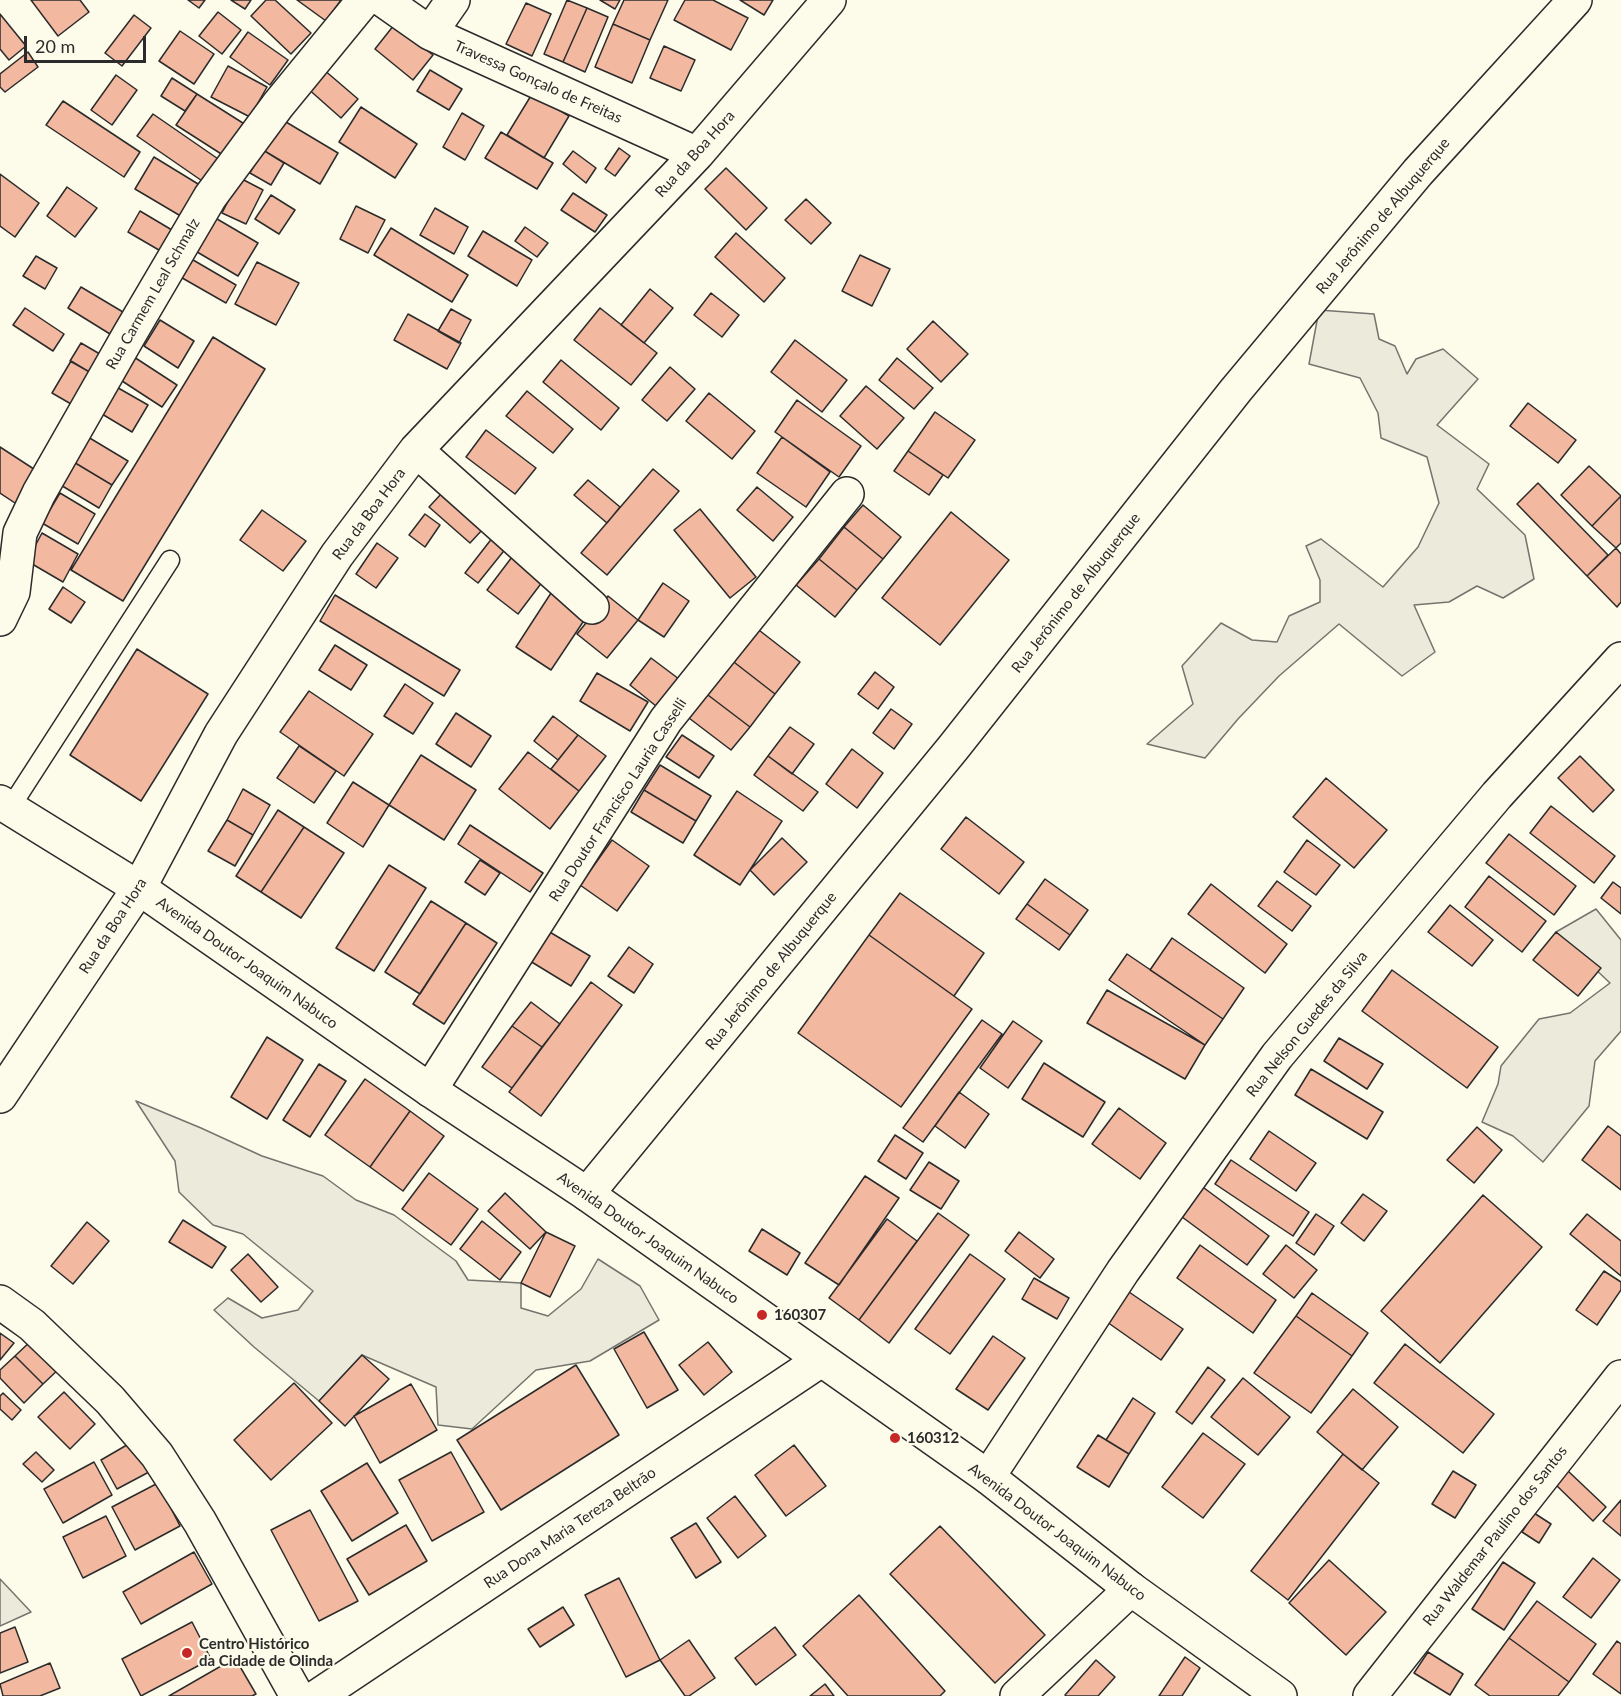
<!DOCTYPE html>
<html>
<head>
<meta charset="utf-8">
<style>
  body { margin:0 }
  #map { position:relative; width:1621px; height:1696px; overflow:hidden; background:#fdfbea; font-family:Lato,sans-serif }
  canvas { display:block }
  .scale { position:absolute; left:24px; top:36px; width:122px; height:27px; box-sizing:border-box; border:3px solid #2b2b2b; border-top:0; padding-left:8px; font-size:18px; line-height:21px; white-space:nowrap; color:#2b2b2b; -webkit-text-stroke:4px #fdfbea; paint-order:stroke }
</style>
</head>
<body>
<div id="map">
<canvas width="1621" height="1696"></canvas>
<div class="scale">20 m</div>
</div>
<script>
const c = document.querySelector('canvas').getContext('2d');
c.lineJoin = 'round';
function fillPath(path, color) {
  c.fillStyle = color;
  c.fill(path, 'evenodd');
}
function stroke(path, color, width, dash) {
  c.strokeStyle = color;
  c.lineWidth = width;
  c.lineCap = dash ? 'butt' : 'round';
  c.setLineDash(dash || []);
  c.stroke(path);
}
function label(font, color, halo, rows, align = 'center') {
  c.font = font + ' Lato,sans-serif';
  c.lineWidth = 4.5;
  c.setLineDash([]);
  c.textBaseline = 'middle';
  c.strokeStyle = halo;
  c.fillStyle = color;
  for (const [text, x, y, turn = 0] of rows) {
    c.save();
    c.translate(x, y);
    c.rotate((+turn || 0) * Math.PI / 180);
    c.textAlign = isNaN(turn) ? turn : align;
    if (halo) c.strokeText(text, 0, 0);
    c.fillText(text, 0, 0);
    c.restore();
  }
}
const green = new Path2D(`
  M1319 310 1374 314 1379 339 1395 346 1407 374 1416 359 1443 349 1478 379 1437 425 1489 464 1477 489 1525 535 1534 579 1503 598 1477 586 1449 602 1414 605 1435 652 1402 676 1339 624 1279 676 1238 719 1205 758 1147 744 1193 704 1182 666 1221 623 1252 640 1277 642 1289 616 1320 602V580L1306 546 1321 539 1383 587 1418 547 1439 503 1427 457 1381 438 1378 413 1360 378 1309 364Z
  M1596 909 1621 940V1031L1595 1061 1589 1106 1543 1162 1513 1136 1482 1122 1498 1084 1501 1066 1539 1019 1570 1013 1610 983 1556 932Z
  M136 1101 201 1128 262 1156 323 1176 356 1200 394 1215 456 1261 468 1280 521 1283V1308L548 1316 581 1289 598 1259 640 1286 659 1320 590 1361 536 1370 472 1429 438 1425 436 1387 362 1355 319 1401 254 1347 214 1310 228 1298 262 1318 298 1310 313 1291 243 1234 213 1225 179 1192 175 1161Z
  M0 1579 31 1612 0 1626Z`);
const building = new Path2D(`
  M31 0H80L89 12 58 36Z
  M188 0H205L199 8Z
  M231 0H251L245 9Z
  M266 0H275L311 33 291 54 251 16Z
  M297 0H341L326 21Z
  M567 0 587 8 563 62 544 54Z
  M600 0H620L615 9Z
  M624 0H668L650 40 613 24Z
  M685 0H713L748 18 731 50 674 20Z
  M740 0H773L764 15Z
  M526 3 551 14 532 56 506 44Z
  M587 8 608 17 585 72 563 62Z
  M218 12 241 30 222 54 199 36Z
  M0 14 26 46 9 60 0 49Z
  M134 15 151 28 122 66 105 53Z
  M613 24 650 40 632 83 595 67Z
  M394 25 433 55 413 80 375 49Z
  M180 31 214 54 194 84 159 61Z
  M248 32 288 60 270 85 230 57Z
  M664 46 695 60 681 91 650 78Z
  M28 52 38 67 5 92 0 87V74Z
  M228 66 267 87 250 117 211 97Z
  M323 69 358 99 341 118 306 87Z
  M430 70 462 89 449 110 417 91Z
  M116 75 137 90 112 125 91 110Z
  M172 78 197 94 185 111 161 96Z
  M197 94 246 125 226 157 176 125Z
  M532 94 569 116 544 158 507 135Z
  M63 101 140 152 124 177 46 125Z
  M361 107 417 144 395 178 339 142Z
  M462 113 484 126 465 160 443 147Z
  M153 114 224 163 208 185 137 136Z
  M281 119 338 153 320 184 263 150Z
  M501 132 553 163 537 189 485 158Z
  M619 148 630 156 615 176 605 169Z
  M263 150 284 163 271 185 250 173Z
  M573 151 596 168 586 183 563 164Z
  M154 157 203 187 184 218 135 189Z
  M726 168 767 208 746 230 705 189Z
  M0 174 39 203 15 237 0 226Z
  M240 178 263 190 246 224 222 213Z
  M67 187 97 208 75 237 47 216Z
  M573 193 607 215 595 232 561 210Z
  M271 195 295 210 279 234 255 219Z
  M806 199 831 223 811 244 785 220Z
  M356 206 385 220 368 253 340 239Z
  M435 208 468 227 454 254 420 235Z
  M140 211 177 233 164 253 128 232Z
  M212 216 258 243 238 276 192 249Z
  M525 227 548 243 537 257 515 241Z
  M391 228 468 275 452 302 374 255Z
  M483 231 532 260 517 286 468 256Z
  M736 233 785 278 764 302 715 257Z
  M860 255 890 269 872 306 842 291Z
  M36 256 57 268 45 289 23 276Z
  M188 257 236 285 226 303 177 275Z
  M257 262 299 283 276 325 235 304Z
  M81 287 123 312 110 334 68 308Z
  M650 289 673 308 644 343 621 325Z
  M711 293 739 315 722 337 694 315Z
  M25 308 64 334 53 351 13 325Z
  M600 308 657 353 631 385 574 340Z
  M451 309 471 320 459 343 438 331Z
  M408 314 461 343 447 369 394 340Z
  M160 320 194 341 178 368 144 346Z
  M933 321 968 354 941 382 907 349Z
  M213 337 265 369 123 601 71 570Z
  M795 340 847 380 822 412 771 372Z
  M81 343 105 357 95 375 70 361Z
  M134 357 177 385 162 407 119 379Z
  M897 358 933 388 914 409 879 380Z
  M561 360 619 408 601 430 543 382Z
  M71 361 96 376 78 408 52 393Z
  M670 367 695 389 667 421 642 400Z
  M113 385 148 405 132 432 97 411Z
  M866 386 904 418 877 449 840 416Z
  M527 391 573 429 553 453 506 416Z
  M709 393 755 431 732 459 686 421Z
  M797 400 861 446 839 477 775 432Z
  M1528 403 1576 440 1558 463 1510 426Z
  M935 412 975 440 948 478 908 451Z
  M486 430 536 468 515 494 466 457Z
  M88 437 128 461 112 485 72 461Z
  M782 437 830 472 806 507 757 473Z
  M0 447 40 473 18 505 0 493Z
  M908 451 943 475 929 495 894 471Z
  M72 461 112 485 99 508 59 484Z
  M1589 466 1621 496 1592 526 1561 495Z
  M653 469 679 491 607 575 581 553Z
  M588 480 620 507 607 523 574 495Z
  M1538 483 1608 555 1587 576 1517 504Z
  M757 487 793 517 773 541 737 510Z
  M60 493 95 514 78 544 42 523Z
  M442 493 483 529 470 543 429 507Z
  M1621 496V543L1616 548 1592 526Z
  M863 505 901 537 883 559 844 527Z
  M700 509 756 577 730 598 674 530Z
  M262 510 306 541 283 571 240 540Z
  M951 512 1009 560 940 645 882 598Z
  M425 514 440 525 425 547 409 535Z
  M844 527 883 559 857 590 819 559Z
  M42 533 78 554 63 582 27 561Z
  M493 537 507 547 478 583 465 573Z
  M377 543 398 558 376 588 356 574Z
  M1616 548 1621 554V602L1617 607 1587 576Z
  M512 557 543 581 518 614 487 590Z
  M819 559 857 590 835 617 796 585Z
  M663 583 689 601 664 637 638 620Z
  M63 587 85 602 71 623 49 609Z
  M551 593 587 616 551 670 516 647Z
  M335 595 460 670 444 696 320 621Z
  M608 596 638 620 607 658 577 634Z
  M755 627 800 662 775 694 730 659Z
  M335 645 367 665 351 690 319 670Z
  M137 649 208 694 141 801 70 755Z
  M651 658 679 679 656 706 630 685Z
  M730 659 775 694 750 727 704 692Z
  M875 672 894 687 878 709 858 694Z
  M597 673 648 702 630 731 580 701Z
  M405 684 433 703 413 734 384 716Z
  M309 691 373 734 344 776 280 732Z
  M704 692 750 727 731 750 685 715Z
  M891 709 912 724 894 749 873 733Z
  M456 713 491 736 471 767 436 744Z
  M553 716 578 735 558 760 534 741Z
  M790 727 814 744 792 774 768 756Z
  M578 735 606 756 579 791 551 769Z
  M682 735 714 756 699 778 666 757Z
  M299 746 336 771 314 803 277 778Z
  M852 749 883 773 857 808 826 784Z
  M528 752 579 791 550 829 499 789Z
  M421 755 476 790 444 840 389 805Z
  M768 756 818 792 803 811 754 775Z
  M1580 756 1614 790 1593 812 1558 778Z
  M660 765 711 796 696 821 644 790Z
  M1326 778 1387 830 1354 868 1293 817Z
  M353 782 389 805 363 847 327 823Z
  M243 789 270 805 253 835 227 820Z
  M644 790 696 821 683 843 631 812Z
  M737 791 782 821 740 885 694 855Z
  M1551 806 1615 856 1594 883 1530 833Z
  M278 810 304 827 261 892 236 876Z
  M966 817 1024 862 999 894 941 849Z
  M227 820 253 835 235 866 208 851Z
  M470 825 543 873 530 892 458 844Z
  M304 827 344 853 301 918 261 892Z
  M1509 834 1576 886 1554 915 1486 863Z
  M782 838 807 862 774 895 750 870Z
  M612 840 649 866 617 911 580 885Z
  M1307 840 1340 865 1316 895 1284 872Z
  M480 860 500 873 485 895 465 882Z
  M389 865 426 888 374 971 336 948Z
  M1489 876 1546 921 1522 952 1465 907Z
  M1045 879 1088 910 1070 935 1027 904Z
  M1277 881 1311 906 1292 931 1258 906Z
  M1613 882 1621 888V914L1601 898Z
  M1211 884 1287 944 1265 973 1188 914Z
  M900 893 984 953 954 996 869 935Z
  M431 901 466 923 420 994 385 972Z
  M1027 904 1070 935 1059 950 1016 919Z
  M1450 905 1493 940 1472 966 1428 932Z
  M466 923 497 943 444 1024 413 1004Z
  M548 931 590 956 571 986 530 961Z
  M1556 932 1601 968 1578 996 1533 960Z
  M869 935 972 1009 901 1107 798 1033Z
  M1172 938 1244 988 1223 1019 1150 970Z
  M629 947 653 964 634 993 608 976Z
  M1127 954 1223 1019 1205 1045 1109 980Z
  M1392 970 1498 1047 1467 1088 1362 1011Z
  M591 982 622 1005 541 1116 509 1092Z
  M1107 990 1205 1045 1185 1079 1087 1023Z
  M531 1002 560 1024 542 1047 512 1026Z
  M982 1020 1002 1034 923 1142 903 1128Z
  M1013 1021 1042 1041 1008 1088 980 1068Z
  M512 1026 542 1047 512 1088 482 1067Z
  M267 1037 303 1060 267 1119 231 1097Z
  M1339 1038 1383 1064 1367 1089 1324 1061Z
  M1044 1063 1105 1102 1083 1137 1022 1099Z
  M319 1064 346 1081 310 1137 283 1120Z
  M1311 1069 1383 1112 1367 1139 1295 1095Z
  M365 1079 410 1111 370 1167 325 1135Z
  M959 1092 989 1114 965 1148 935 1126Z
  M1119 1108 1166 1143 1140 1179 1092 1144Z
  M410 1111 444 1136 403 1191 370 1167Z
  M1608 1126 1621 1136V1190L1582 1160Z
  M1477 1127 1502 1150 1474 1183 1447 1160Z
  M1269 1131 1316 1163 1296 1191 1250 1159Z
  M895 1135 923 1153 906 1179 878 1161Z
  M1231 1160 1309 1212 1293 1236 1215 1184Z
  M929 1162 959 1181 941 1209 910 1190Z
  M429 1173 478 1209 451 1245 402 1209Z
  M865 1176 899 1198 839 1285 805 1263Z
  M1200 1185 1269 1236 1247 1265 1178 1214Z
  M505 1193 546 1232 530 1249 488 1211Z
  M1363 1194 1387 1211 1364 1241 1341 1223Z
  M1483 1195 1542 1247 1440 1363 1381 1311Z
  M938 1213 969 1235 889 1343 859 1320Z
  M1316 1214 1334 1226 1314 1255 1296 1243Z
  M1587 1214 1621 1241V1276L1570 1234Z
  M887 1219 917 1241 859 1320 829 1298Z
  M183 1220 226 1247 212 1268 169 1242Z
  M482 1221 521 1252 500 1280 460 1249Z
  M87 1222 109 1241 73 1284 51 1266Z
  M762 1229 800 1253 787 1275 749 1251Z
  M546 1232 575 1246 550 1297 521 1283Z
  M1019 1232 1054 1259 1040 1278 1005 1251Z
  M1200 1245 1276 1300 1253 1333 1177 1278Z
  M1286 1245 1317 1270 1294 1298 1263 1274Z
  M248 1254 278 1287 261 1302 231 1270Z
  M970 1254 1005 1279 950 1354 915 1329Z
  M1604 1271 1621 1282V1290L1597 1325 1576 1310Z
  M1034 1278 1069 1298 1057 1319 1022 1299Z
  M1129 1292 1183 1329 1161 1360 1107 1322Z
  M1312 1293 1368 1333 1352 1356 1296 1316Z
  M1296 1316 1352 1356 1311 1413 1254 1373Z
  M644 1332 678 1390 647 1408 614 1349Z
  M0 1333 14 1343 0 1360Z
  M993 1336 1025 1358 988 1410 956 1389Z
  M34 1338 61 1367 43 1384 15 1356Z
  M708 1342 732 1372 704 1395 679 1365Z
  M1405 1344 1494 1414 1463 1453 1374 1383Z
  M362 1355 389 1379 345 1426 319 1401Z
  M15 1356 43 1384 24 1403 0 1378V1370Z
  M576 1365 619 1435 501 1510 457 1440Z
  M1208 1367 1225 1380 1192 1424 1176 1412Z
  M1243 1378 1290 1417 1258 1455 1211 1417Z
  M294 1383 332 1423 271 1480 234 1440Z
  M411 1384 437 1430 380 1463 354 1416Z
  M1353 1389 1398 1427 1362 1470 1317 1432Z
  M64 1392 95 1424 70 1449 38 1417Z
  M3 1393 21 1410 12 1420 0 1409V1396Z
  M1133 1398 1155 1413 1129 1454 1106 1440Z
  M1203 1433 1245 1464 1203 1518 1162 1487Z
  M1098 1435 1129 1454 1109 1487 1077 1467Z
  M132 1442 149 1472 117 1489 101 1460Z
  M794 1445 826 1486 786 1516 755 1475Z
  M36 1452 54 1470 42 1482 23 1464Z
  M451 1452 484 1512 432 1541 399 1480Z
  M1343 1454 1379 1483 1288 1600 1251 1571Z
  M94 1462 112 1495 63 1523 44 1489Z
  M367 1463 398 1513 352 1541 321 1491Z
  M1453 1471 1476 1485 1455 1518 1432 1504Z
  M1568 1471 1606 1507 1593 1521 1555 1484Z
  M158 1483 180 1526 135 1550 112 1507Z
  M735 1496 766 1536 738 1558 707 1518Z
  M1621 1500V1536L1603 1521Z
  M310 1510 358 1601 319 1621 271 1530Z
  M1534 1513 1551 1524 1539 1543 1522 1532Z
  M106 1516 126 1556 83 1578 63 1537Z
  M696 1523 721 1562 696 1578 671 1538Z
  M406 1525 427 1561 369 1595 347 1559Z
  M940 1526 1045 1635 995 1683 890 1574Z
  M194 1552 212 1584 141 1624 123 1592Z
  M1593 1558 1620 1580 1591 1618 1563 1597Z
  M1329 1560 1386 1612 1346 1655 1289 1603Z
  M1503 1562 1535 1583 1504 1630 1472 1609Z
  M619 1578 660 1660 626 1677 585 1595Z
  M859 1595 945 1691 940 1696H848L803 1646Z
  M1537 1601 1596 1644 1569 1682 1509 1638Z
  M563 1607 574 1625 540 1647 528 1629Z
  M192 1622 211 1659 141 1696 122 1659Z
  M15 1627 28 1662 0 1673V1633Z
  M775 1627 796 1655 756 1685 735 1658Z
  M1509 1638 1569 1682 1558 1696H1490L1475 1685Z
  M689 1640 715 1678 689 1696H685L660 1660Z
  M1617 1641 1621 1644V1694L1593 1674Z
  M1428 1652 1463 1674 1450 1695 1414 1673Z
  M1185 1657 1200 1668 1182 1696H1159Z
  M235 1658 256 1694 252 1696H169Z
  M1096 1660 1115 1677 1098 1696H1066L1065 1695Z
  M50 1663 60 1688 40 1696H3L0 1684Z
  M825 1684 834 1696H810Z`);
const service = new Path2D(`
  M10 808 170 560`);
const minor = new Path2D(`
  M383 0 430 33 697 154
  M430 33 453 0
  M416 450 592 607
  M0 619 13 592 20 533 39 493 129 335 210 197 278 105 364 0
  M430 1090 666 720 847 494
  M0 1096 139 888 221 734 337 555 416 450 697 154 829 0
  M587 1194 953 748 1236 390 1418 172 1575 0
  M0 1302 32 1325 110 1400 157 1455 200 1522 297 1696
  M988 1477 1123 1271 1277 1056 1497 795 1621 659
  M318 1696 821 1360
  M1017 1696 1131 1589
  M1370 1696 1621 1377`);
const secondary = new Path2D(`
  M0 802 139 888 430 1090 587 1194 988 1477 1131 1589 1280 1696`);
const markers = [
  [762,1315,6,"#c62828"],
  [895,1438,6,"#c62828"],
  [187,1653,6,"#c62828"]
];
const streetNames = [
  ["Travessa Gonçalo de Freitas",538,82,24],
  ["Rua da Boa Hora",695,154,-48],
  ["Rua Jerônimo de Albuquerque",1383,216,-50],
  ["Rua Carmem Leal Schmalz",153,294,-60],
  ["Rua da Boa Hora",369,514,-53],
  ["Rua Jerônimo de Albuquerque",1076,593,-52],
  ["Rua Doutor Francisco Lauria Casselli",618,800,-57],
  ["Rua da Boa Hora",113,926,-57],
  ["Avenida Doutor Joaquim Nabuco",247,963,35],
  ["Rua Jerônimo de Albuquerque",771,971,-51],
  ["Rua Nelson Guedes da Silva",1307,1024,-51],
  ["Avenida Doutor Joaquim Nabuco",648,1238,35],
  ["Rua Dona Maria Tereza Beltrão",570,1528,-34],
  ["Avenida Doutor Joaquim Nabuco",1057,1532,37],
  ["Rua Waldemar Paulino dos Santos",1495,1536,-52]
];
const poiNames = [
  ["160307",774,1315],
  ["160312",907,1438],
  ["Centro Histórico",199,1644],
  ["da Cidade de Olinda",199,1661]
];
fillPath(green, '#ecebdb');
stroke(green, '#74746e', 1.5);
fillPath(building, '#f2b8a0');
stroke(building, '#2b2b2b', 1.5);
stroke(service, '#2b2b2b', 21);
stroke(minor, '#2b2b2b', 36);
stroke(secondary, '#2b2b2b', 36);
stroke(service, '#fdfbea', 18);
stroke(minor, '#fdfbea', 33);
stroke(secondary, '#fdfbea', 33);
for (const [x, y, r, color] of markers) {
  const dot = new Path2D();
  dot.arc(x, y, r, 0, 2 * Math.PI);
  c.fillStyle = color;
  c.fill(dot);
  stroke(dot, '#fdfbea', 2);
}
label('15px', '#2b2b2b', '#fdfbea', streetNames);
label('bold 15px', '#2b2b2b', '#fdfbea', poiNames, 'left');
</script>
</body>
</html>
